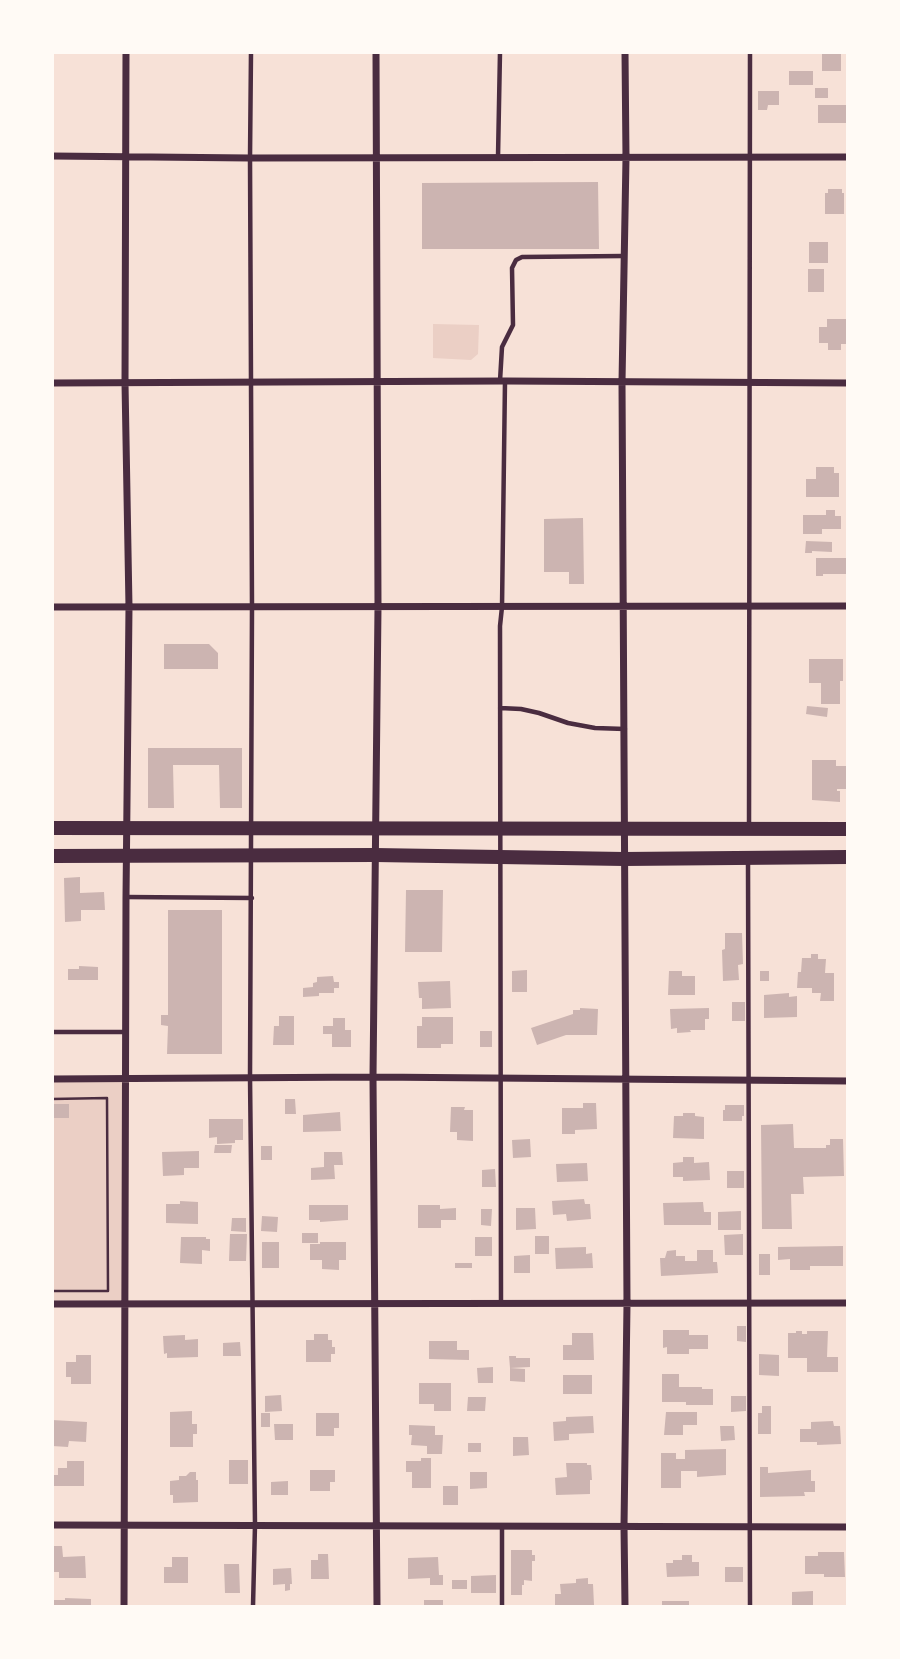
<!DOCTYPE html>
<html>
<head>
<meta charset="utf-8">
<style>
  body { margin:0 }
  #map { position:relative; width:900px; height:1659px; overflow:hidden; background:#f7e1d7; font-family:Barlow,sans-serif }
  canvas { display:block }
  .frame { position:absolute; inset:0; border:54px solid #fffaf5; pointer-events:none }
</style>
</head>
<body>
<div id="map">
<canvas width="900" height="1659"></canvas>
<div class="frame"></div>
</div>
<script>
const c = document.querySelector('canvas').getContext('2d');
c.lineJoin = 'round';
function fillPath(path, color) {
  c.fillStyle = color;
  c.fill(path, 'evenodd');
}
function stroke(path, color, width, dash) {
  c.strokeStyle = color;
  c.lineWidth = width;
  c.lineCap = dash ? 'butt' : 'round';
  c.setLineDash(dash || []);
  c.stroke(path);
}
const green = new Path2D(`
  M433 324 479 325 478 354 471 360 433 358Z
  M52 1079H125L124 1303 53 1304Z`);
const building = new Path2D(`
  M822 52H841V71H822Z
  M789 71H813V85H789Z
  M815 88H828V98H815Z
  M758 91H779V105H768L767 110H758Z
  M818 105H848V123H818Z
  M598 182 599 249H422V183Z
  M828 189H842V193H844V214H825V193H828Z
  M809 242H828V263H809Z
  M808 269H824V292H808Z
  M827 319H846V344H841V350H828V343H819V327H827Z
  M816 467H834V473H839V497H806V479H816Z
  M826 510H835V516H841V529H822V534H803V515H826Z
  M583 518 584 584H569V572H544V519Z
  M806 541 832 542V552L812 551V553H805Z
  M816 558H848V574H823V576H816Z
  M164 644H209L218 653V669H164Z
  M809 659H843V681H840V704H821V683H809Z
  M807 706 828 708 827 717 806 714Z
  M148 748H242V808H220L219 765H173L174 808H148Z
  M812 760H836V766H848V789H837V791H840V802L812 800Z
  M80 877V893L104 892 105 910H81V921L65 922 64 878Z
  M406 890H443L442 952H405Z
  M168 910H222V1054H167L168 1026 161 1025V1015H168Z
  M725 933H742L743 964 738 965 739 980 723 981 722 950 725 949Z
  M811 954H818V959H826L825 973H834V1001H820L821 993H812V988H797L798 972H801L802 958H811Z
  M79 966 98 967V980H68V969H79Z
  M527 970V992H512V971Z
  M669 971H682V976H695V995H668Z
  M760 971H769V981H760Z
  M333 976 334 982H339V988H334V993H319V996L303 997V988L313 987V983L317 982V977Z
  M450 981 451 1008 422 1009V998H419L418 982Z
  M789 993V997L797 996V1017L764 1018V995Z
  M732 1002H745V1021H732Z
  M580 1008 598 1009 597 1035H566L537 1045 531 1028 573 1014V1010H580Z
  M709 1008V1019H705V1030H690L691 1032 677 1033V1028L671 1029 670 1009Z
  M279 1016H294V1045H273L274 1026H279Z
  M422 1017H453V1044H441V1048H417V1026H422Z
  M333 1018H345V1030H351V1047H332V1034H323V1026H333Z
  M480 1031H492V1047H480Z
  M285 1099H295L296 1114H285Z
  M583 1103H596L597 1129 575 1130V1134H562V1108H583Z
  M53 1104H69V1118H53Z
  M725 1105H744V1116H742V1121H723V1110H725Z
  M451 1107H465L464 1110H473V1141L457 1140V1132H450Z
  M340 1112 341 1131 303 1132V1115Z
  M683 1113H695V1116L704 1117V1139L673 1138 674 1116H683Z
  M209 1119H243V1140H235V1143L217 1144V1137L209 1138Z
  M793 1124 794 1148H826V1145H830V1139H843L844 1176 803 1177 804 1194H791L792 1229H762L761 1125Z
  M530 1139 531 1157 513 1158 512 1140Z
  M215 1145H232L231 1153H214Z
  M261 1146H272V1160H261Z
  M199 1151V1168H184V1175L163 1176 162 1152Z
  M324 1152H342L343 1165H334L335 1179 311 1180V1168L324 1167Z
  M683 1157H694V1163L709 1162 710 1180 683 1181V1177H673V1163L683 1162Z
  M587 1163 588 1181 557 1182 556 1164Z
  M495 1169 496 1187H482V1170Z
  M727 1171H744V1188H727Z
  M584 1199 585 1204H590L591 1219 567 1221 566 1214 553 1215 552 1201Z
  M180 1201 198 1202V1224L166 1223V1204H180Z
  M703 1202 704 1212H711V1225H664L663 1203Z
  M309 1205H348V1220L320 1222V1220H309Z
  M418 1205H440V1209L456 1208V1220H441V1228H418Z
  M516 1208H535L536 1229 516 1230Z
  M481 1209H492L491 1226 481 1225Z
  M741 1211V1230H718V1212Z
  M262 1216 278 1217 277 1232 261 1231Z
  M232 1218H246V1232L231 1231Z
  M302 1233H318V1243H302Z
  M230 1234H247L246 1261H229Z
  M743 1234V1255H725L724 1235Z
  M535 1236H549V1254H535Z
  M181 1237H206V1239H210V1251L202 1250V1264L180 1263Z
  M475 1237H492V1256H475Z
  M262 1242H279V1268H262Z
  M320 1242H346V1260H339V1270L322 1269V1260H310V1244H320Z
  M843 1246V1266H810V1270H790V1259L778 1260V1247Z
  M586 1247V1254L592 1253 593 1268 556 1269 555 1248Z
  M676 1250V1256H685V1261H697V1250H713V1262H717L718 1273 661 1276 660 1258H665L667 1251Z
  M759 1254H770V1275H759Z
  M530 1255V1273H514V1256Z
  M455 1263H472V1268H455Z
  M737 1326H746V1342L737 1341Z
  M663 1330H689V1335H708V1349H689V1354H667V1347L663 1348Z
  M796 1331H802V1334H807V1331H828L827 1357H838V1372H807V1358H788V1333H796Z
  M572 1333H593L594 1360H563V1345H572Z
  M314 1334H328V1340H332V1347H335V1354H331V1362H306V1340H314Z
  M185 1335V1340L198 1339V1357L167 1358V1353L164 1354 163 1336Z
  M429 1341H457V1350H469V1360L429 1359Z
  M240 1342 241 1356H223V1343Z
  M759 1354 779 1355V1376L759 1375Z
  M76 1355H91V1384H71V1377H66V1362H76Z
  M509 1356H516V1358H530V1367L510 1368Z
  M493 1367V1383H478L477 1368Z
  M510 1368 525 1369V1382L510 1381Z
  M662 1374H679V1387H702V1389H713V1405H686V1402H662Z
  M563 1375H592V1394H563Z
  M419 1383H451V1411H434V1404H419Z
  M281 1395 282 1411 265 1412V1396Z
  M731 1396H746V1411L731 1412Z
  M468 1397H486L485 1411H467Z
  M762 1406H771V1434H758V1413H762Z
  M192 1411V1424H197V1434H193V1447H170V1412Z
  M666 1412H697V1425H683V1435H664Z
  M261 1413H270V1427H261Z
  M316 1413H339V1428H334V1436H316Z
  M593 1416 594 1433 569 1434V1440L554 1441 553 1422 566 1421V1417Z
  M52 1420 87 1422 86 1442 69 1441 68 1447 52 1446Z
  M833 1421 834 1426H840L841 1444 817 1445V1442H800V1429H811V1422Z
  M274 1424H293V1440H275Z
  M409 1425 435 1426V1435H443L442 1454H427V1446L411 1445 412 1435H409Z
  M720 1426H734L735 1440 721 1441Z
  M513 1437H528L529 1455 513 1456Z
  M468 1443H481V1452H468Z
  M726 1449V1475L697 1477V1471H681V1488H661V1453H676V1459H685V1450Z
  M421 1458H431V1488H412V1472H406V1461H421Z
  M229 1460H248V1484H229Z
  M67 1461H84V1486H53V1475H58V1468H67Z
  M566 1463H587V1465H591L592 1480H590V1494L556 1495 555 1478 567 1477Z
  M760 1467H768V1473L811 1470V1481H815V1492H804L805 1496 760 1497Z
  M310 1470H335V1482H330V1491H310Z
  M190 1472H196V1480H198V1502L173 1503V1495H170V1481L179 1480V1476H186Z
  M470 1472H487V1488L470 1489Z
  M288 1481V1495H271V1482Z
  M443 1486H458V1505H443Z
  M52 1546H62L63 1557 85 1556 86 1578H59V1572H52Z
  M511 1550H532V1555H535V1561H532V1581L524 1580V1585H522V1595H511Z
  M818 1552H844L845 1577H824V1574H805V1556H818Z
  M318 1554H328L329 1579H311V1560H318Z
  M682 1555H692V1562H699V1576L667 1577 666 1563H673V1560H682Z
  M172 1557H188V1583H164V1567H172Z
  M438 1557 439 1575H443V1585H430V1578L408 1579V1558Z
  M224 1564H239L240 1593H225Z
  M725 1567H743V1582H725Z
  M291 1568 292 1584H290V1590L285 1591V1584L273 1585V1569Z
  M496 1575V1593H471V1576Z
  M588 1578V1584H593L594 1605 555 1606V1594H561L560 1584 576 1583V1579Z
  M452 1580H467V1589H452Z
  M813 1591V1606H792V1592Z
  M65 1598 91 1599V1606H52V1600H65Z
  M424 1600H443V1606H424Z
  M662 1601H689V1606H662Z`);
const path = new Path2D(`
  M52 1099 107 1098 108 1291H52`);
const service = new Path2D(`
  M251 52 250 158 252 607 250 1077 255 1525 253 1606
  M498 157 500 52
  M500 381 502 347 513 325 512 268 516 260 522 257 623 256
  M500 708 521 709 539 713 568 723 595 728 625 729
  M749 828 750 52
  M748 862 750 1606
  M126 897 252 898
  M52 1032H125
  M501 1303 500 626 502 607 505 381
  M502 1527V1606`);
const minor = new Path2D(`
  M376 52 378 607 373 1077 377 1606
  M52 156 250 158 848 157
  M52 383 505 381 848 383
  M52 607 848 606
  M52 1079 373 1077 848 1081
  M52 1304 848 1303
  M52 1525 848 1527
  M124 1606 126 897 129 607 125 383 126 52
  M625 1606 624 1526 627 1304 622 382 626 158 625 52`);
const trunk = new Path2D(`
  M52 828 848 829
  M52 856 375 855 624 859 848 857`);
fillPath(green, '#ebcfc5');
fillPath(building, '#ccb4b1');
stroke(path, '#4a2c40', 2.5);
stroke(service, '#4a2c40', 4.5);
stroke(minor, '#4a2c40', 7);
stroke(trunk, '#4a2c40', 14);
</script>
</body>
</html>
